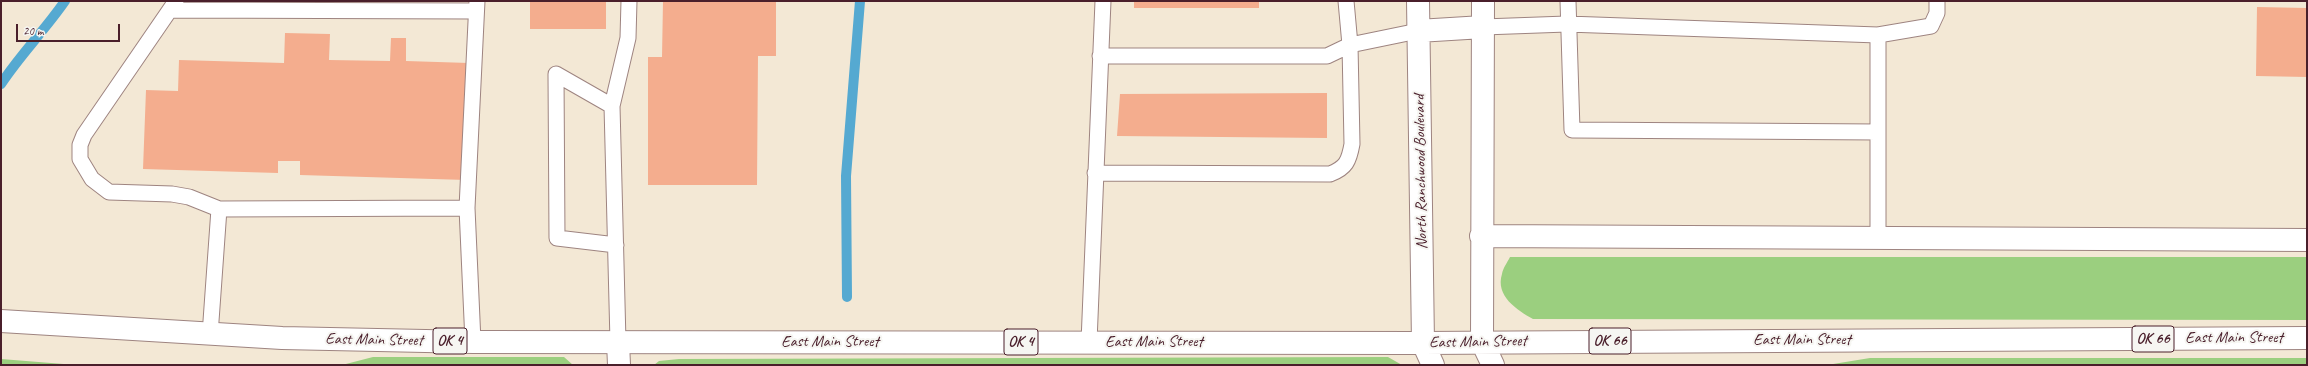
<!DOCTYPE html>
<html>
<head>
<meta charset="utf-8">
<style>
  body { margin:0 }
  #map { position:relative; width:2308px; height:366px; overflow:hidden; background:#f3e8d5; font-family:Caveat,sans-serif }
  canvas { display:block }
  .frame { position:absolute; inset:0; border:2px solid #4a1f2b; pointer-events:none }
  .scale { position:absolute; left:16px; top:24px; width:104px; height:18px; box-sizing:border-box; border:2px solid #4a1f2b; border-top:0; padding-left:5px; font-size:12px; line-height:14px; white-space:nowrap; color:#4a1f2b; -webkit-text-stroke:3px #f6f6f2; paint-order:stroke }
</style>
</head>
<body>
<div id="map">
<canvas width="2308" height="366"></canvas>
<div class="frame"></div>
<div class="scale">20 m</div>
</div>
<script>
const c = document.querySelector('canvas').getContext('2d');
c.lineJoin = 'round';
function fillPath(path, color) {
  c.fillStyle = color;
  c.fill(path, 'evenodd');
}
function stroke(path, color, width, dash) {
  c.strokeStyle = color;
  c.lineWidth = width;
  c.lineCap = dash ? 'butt' : 'round';
  c.setLineDash(dash || []);
  c.stroke(path);
}
function label(font, color, halo, rows, align = 'center') {
  c.font = font + ' Caveat,sans-serif';
  c.lineWidth = 4;
  c.setLineDash([]);
  c.textBaseline = 'middle';
  c.strokeStyle = halo;
  c.fillStyle = color;
  for (const [text, x, y, turn = 0] of rows) {
    c.save();
    c.translate(x, y);
    c.rotate((+turn || 0) * Math.PI / 180);
    c.textAlign = isNaN(turn) ? turn : align;
    if (halo) c.strokeText(text, 0, 0);
    c.fillText(text, 0, 0);
    c.restore();
  }
}
const green = new Path2D(`
  M1510 257H2307V320L1533 319C1517 310 1495 296 1502 274 1503 268 1507 263 1510 257Z
  M373 357H564L573 365H342Z
  M1388 357 1402 365H654L659 361 679 359Z
  M1870 358H2307V365H1827Z
  M1 359 76 365H1Z`);
const stream = new Path2D(`
  M1 84C20 55 45 30 65 1
  M847 297 846 176 860 1`);
const building = new Path2D(`
  M530 1H606V29H530Z
  M663 1H776V56H758L757 185H648V57H662Z
  M1134 1H1259V8H1134Z
  M2257 7 2307 8V77L2256 76Z
  M285 33 330 34 329 60 390 61 391 38H406V61L469 63 466 180 300 175V161H278V173L143 169 146 90 178 91 179 60 284 63Z
  M1327 93V138L1117 136 1120 94Z`);
const lane = new Path2D(`
  M176 1 84 135 80 145V159L92 179 109 192 172 194 189 197 219 209 467 208
  M1568 1 1572 130 1878 132
  M170 10 476 11
  M1483 27 1567 24 1878 35V238
  M1878 35 1931 26 1937 13V1
  M1100 56H1327L1350 45 1418 31
  M612 106 628 38 629 1
  M1095 173 1330 174C1346 168 1349 161 1352 144L1350 45 1346 1
  M616 245 557 238 556 74 612 106 618 342
  M210 335 219 209
  M473 342 467 208 477 1
  M1089 342 1103 1`);
const street = new Path2D(`
  M1418 1 1423 343
  M1418 31 1483 27
  M1481 236 2307 240
  M618 342 619 365
  M1482 342 1483 1`);
const highway = new Path2D(`
  M1 321 282 338 473 342 1423 343 2307 338
  M1482 342 1493 365
  M1423 343 1433 365`);
const shields = [
  [2153,339,42],
  [450,341,34],
  [1610,341,42],
  [1021,342,34]
];
const shieldNames = [
  ["OK 66",2153,339],
  ["OK 4",450,341],
  ["OK 66",1610,341],
  ["OK 4",1021,342]
];
const streetNames = [
  ["North Ranchwood Boulevard",1421,172,-91],
  ["East Main Street",2234,338],
  ["East Main Street",374,340,1],
  ["East Main Street",1802,340],
  ["East Main Street",830,342],
  ["East Main Street",1154,342],
  ["East Main Street",1478,342,-1]
];
fillPath(green, '#9bcf7f');
stroke(stream, '#55a9d1', 10);
fillPath(building, '#f4ad8e');
stroke(lane, '#9e8480', 17);
stroke(street, '#9e8480', 24);
stroke(highway, '#9e8480', 24);
stroke(lane, '#fff', 15);
stroke(street, '#fff', 22);
stroke(highway, '#fff', 22);
for (const [x, y, w] of shields) {
  const box = new Path2D();
  box.roundRect(x - w / 2, y - 13, w, 26, 3);
  c.fillStyle = '#f6f6f2';
  c.fill(box);
  stroke(box, '#4a1f2b', 1);
}
label('bold 15px', '#4a1f2b', null, shieldNames);
label('16px', '#4a1f2b', '#f6f6f2', streetNames);
</script>
</body>
</html>
